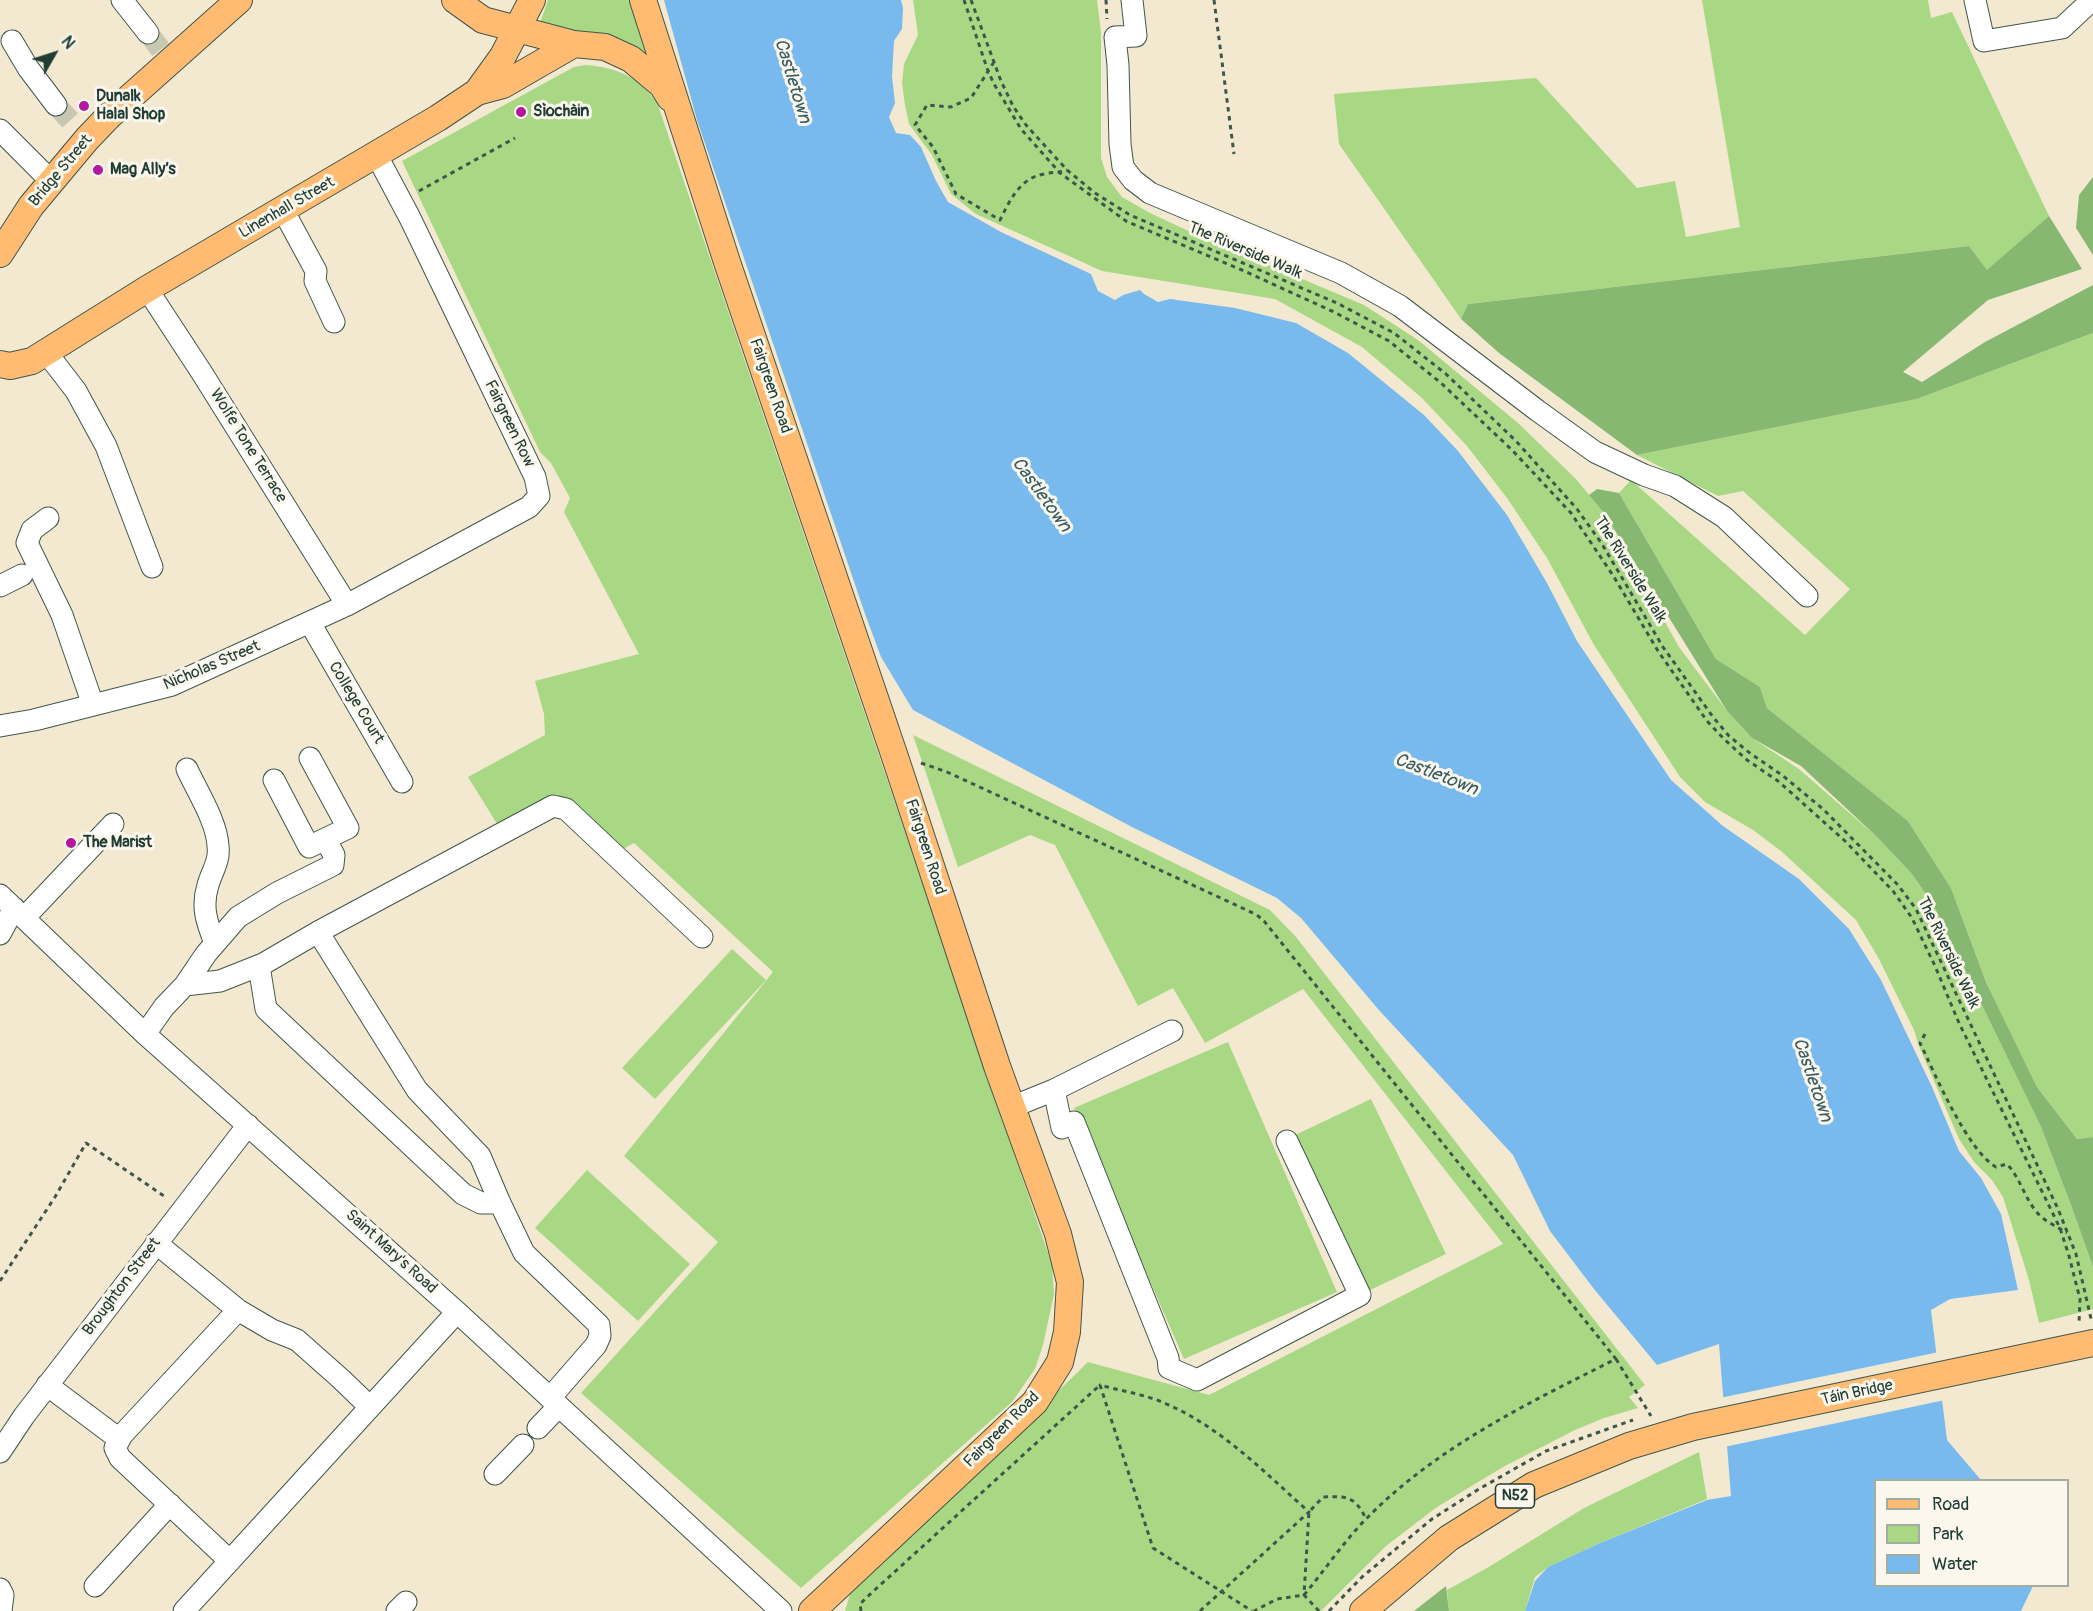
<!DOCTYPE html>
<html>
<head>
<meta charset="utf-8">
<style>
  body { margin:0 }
  #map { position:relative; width:2093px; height:1611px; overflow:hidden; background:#f2e9d0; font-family:Pangolin,sans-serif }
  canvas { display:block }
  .legend { position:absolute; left:1874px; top:1479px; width:195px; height:108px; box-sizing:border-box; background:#fbf7ec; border:2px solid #a3ada2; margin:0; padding:8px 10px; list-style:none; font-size:18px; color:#1f3d34 }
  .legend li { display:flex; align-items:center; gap:12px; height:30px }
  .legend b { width:30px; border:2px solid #a3ada2 }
  .north { position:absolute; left:24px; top:24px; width:60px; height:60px; -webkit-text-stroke:4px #fbf7ec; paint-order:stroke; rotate:51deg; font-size:16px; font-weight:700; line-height:24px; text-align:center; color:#1f3d34 }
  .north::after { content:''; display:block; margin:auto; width:21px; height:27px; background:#1f3d34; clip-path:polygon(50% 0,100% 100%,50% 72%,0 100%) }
</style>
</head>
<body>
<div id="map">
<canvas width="2093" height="1611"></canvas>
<ul class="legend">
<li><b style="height:8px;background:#febb71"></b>Road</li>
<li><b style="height:16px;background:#a9d885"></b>Park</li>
<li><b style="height:16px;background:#79baee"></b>Water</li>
</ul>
<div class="north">N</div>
</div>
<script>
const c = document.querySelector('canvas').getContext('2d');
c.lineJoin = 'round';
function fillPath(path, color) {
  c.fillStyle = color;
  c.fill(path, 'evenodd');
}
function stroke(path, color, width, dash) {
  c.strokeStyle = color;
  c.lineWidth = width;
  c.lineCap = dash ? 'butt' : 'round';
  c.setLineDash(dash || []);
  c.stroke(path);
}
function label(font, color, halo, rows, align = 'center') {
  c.font = font + ' Pangolin,sans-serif';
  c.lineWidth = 6;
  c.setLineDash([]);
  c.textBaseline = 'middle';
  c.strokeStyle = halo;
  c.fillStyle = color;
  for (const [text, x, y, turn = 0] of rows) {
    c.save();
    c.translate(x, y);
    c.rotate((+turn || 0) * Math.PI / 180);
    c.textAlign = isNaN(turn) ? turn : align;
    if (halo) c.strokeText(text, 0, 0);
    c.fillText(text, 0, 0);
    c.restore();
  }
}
const green = new Path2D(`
  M548 0H630L659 70 540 23Z
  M913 0H1097L1101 32V158L1107 177 1122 197 1150 213 1195 234 1364 305 1418 340 1518 423 1576 479 1604 513 1679 647 1727 711 1752 738 1799 769 1877 837 1912 874 1934 906 2041 1127 2071 1205 2093 1267V1309L2039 1323 2029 1280 2003 1197 1992 1180 1974 1162 1959 1139 1919 1046 1914 1030 1879 959 1856 920 1781 851 1753 830 1705 802 1680 777 1594 645 1547 558 1507 498 1467 446 1422 398 1362 347 1275 299 1102 271 976 214 951 194 932 155 909 124 905 105 902 83 904 64 918 35Z
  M1702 0H1928L1931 18 1952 12 2049 216 1987 271 1969 246 1468 304 1461 319 1339 144 1334 94 1536 78 1637 188 1675 181 1686 237 1740 227Z
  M586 65C619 68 636 76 657 102L1052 1265 1054 1294 1043 1345 1035 1369 1012 1402 801 1588 581 1393 718 1242 624 1156 773 972 634 843 623 849 557 794 499 827 468 777 545 735 544 714 535 681 639 654 564 512 570 498 551 463 540 452 402 161 574 67Z
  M2093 333V1137L2077 1139 2037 1087 1986 982 1951 888 1908 821 1767 708 1760 687 1716 659 1619 493 1631 480 1805 635 1850 589 1743 491 1718 496 1637 455 1917 399Z
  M913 735 1270 910 1296 937 1645 1385 1629 1397 1638 1408 1604 1418 1575 1430 1503 1467 1437 1507 1386 1546 1321 1611H845L850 1594 1088 1362 1209 1395 1503 1244 1303 989 1205 1043 1173 988 1138 1006 1055 845 1030 835 958 867Z
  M732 949 766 980 655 1099 622 1068Z
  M1228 1042 1337 1292 1184 1359 1074 1108Z
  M1371 1099 1446 1254 1366 1292 1291 1137Z
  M587 1170 690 1264 638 1321 535 1228Z
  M1699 1452 1707 1499 1600 1543 1548 1567 1535 1577 1525 1611H1449L1447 1590 1487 1568 1584 1508Z`);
const forest = new Path2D(`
  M2093 177V255L2076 228 2079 195Z
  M2049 216 2082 269 1988 300 1903 372 1922 382 1985 342 2093 285V333L1917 399 1637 455 1499 353 1461 319 1468 304 1969 246 1987 270Z
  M1597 489 1619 493 1716 659 1760 687 1767 708 1908 821 1951 888 1986 982 2037 1087 2077 1139 2093 1137V1267L2071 1205 2041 1127 1934 906 1912 874 1877 837 1801 766 1752 738 1727 711 1604 513 1589 495Z
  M1446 1586 1449 1611H1414Z`);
const water = new Path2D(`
  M664 0H901L903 8 902 29 894 41 892 76 895 103 889 117 896 133 910 135 921 147 936 181 948 202 1001 232 1091 274 1098 291 1115 300 1123 295 1140 290 1144 294 1158 302 1170 299 1235 308 1296 323 1348 353 1424 415 1458 451 1507 515 1547 583 1577 641 1671 780 1723 826 1799 879 1849 929 1881 980 1932 1087 1959 1151 1981 1178 2001 1214 2018 1290 1950 1299 1931 1310 1947 1440 1981 1480H1876V1586H2033L2021 1611H1525L1535 1581 1548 1567 1600 1543 1707 1500 1731 1496 1719 1344 1657 1365 1594 1289 1550 1231 1513 1155 1378 1009 1301 918 1277 898 1132 827 913 710 881 657 864 611 697 120Z`);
const pier = new Path2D(`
  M1939 1352 1945 1400 1724 1447 1720 1398Z`);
const minorTunnel = new Path2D(`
  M148 33 161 50
  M56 105 75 126`);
const path = new Path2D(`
  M964 0 988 71 994 84 1021 129 1060 173 1126 221 1242 270 1334 312 1389 341 1441 383 1512 450 1571 513 1614 577 1658 651 1707 721 1725 740 1747 760 1778 781 1845 841 1893 891 1912 918 1935 966 1959 1023 2060 1228 2069 1256 2080 1299 2079 1323
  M971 0 1001 81 1013 106 1026 125 1067 170 1095 193 1130 215 1337 303 1394 333 1446 374 1516 441 1577 509 1602 544 1663 647 1713 717 1729 736 1751 754 1782 775 1823 809 1898 885 1916 909 2058 1209 2076 1254 2092 1323
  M1106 0 1107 19
  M1214 0 1234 154
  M994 62 971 98 951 107 927 105 915 125 933 147 956 194 1000 220C1010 200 1020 178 1044 174 1052 172 1059 173 1067 170
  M419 191 515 138
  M921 763 947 772 1238 906 1257 915 1264 921 1616 1359C1528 1403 1437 1447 1367 1518 1344 1541 1325 1570 1304 1595L1277 1599 1254 1611
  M1925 1034 1920 1043C1935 1074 1967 1150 1996 1167L2007 1164C2020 1178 2024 1196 2035 1210 2043 1221 2056 1226 2067 1233
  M0 1281 55 1197 86 1143 167 1198
  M1616 1359 1651 1416
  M861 1611 860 1604 867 1597 1100 1385
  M1200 1611 1309 1512C1263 1471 1220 1426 1162 1402 1143 1394 1121 1391 1100 1385L1153 1548 1252 1611
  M1319 1611 1304 1595 1309 1512 1323 1497C1347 1496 1355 1496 1366 1519
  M1329 1611 1362 1577 1432 1519 1479 1489 1546 1451 1633 1420`);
const minor = new Path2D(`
  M122 0 148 33
  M1132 0 1136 36 1115 37 1118 65 1120 144 1123 167 1133 180 1150 193 1341 273 1400 306 1538 411 1595 452 1644 475 1675 486 1724 517 1807 596
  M1975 0 1984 41 2062 28 2092 0
  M12 41 28 68 56 105
  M0 130 51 181
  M283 210 316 271 315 281 334 322
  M147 289 202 373 347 605
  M46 352 76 391 106 446 152 567
  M48 518 32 530 27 543 62 615 93 705
  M0 586 22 575
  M310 623 402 782
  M0 726 34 720 172 685 347 605 529 507 539 496 535 477 410 218 377 156
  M187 769C197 791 217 822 218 846 220 861 212 871 208 885 201 907 207 923 215 943
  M274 780 309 847 325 839
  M0 895 145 1034 457 1312 781 1611
  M24 918 113 824
  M318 932 417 1090 480 1156 500 1203 524 1253 599 1325 600 1336 596 1345 550 1398
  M0 934 14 908
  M259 966 266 1009 463 1194 481 1203H500
  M185 985 220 981 263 964 318 932 553 806 566 809 702 937
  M145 1034 164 1007 185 985 206 954 238 917 277 893 333 865 334 855 325 839 348 828 310 758
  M1054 1090 1172 1031
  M1012 1107 1054 1090 1062 1128 1074 1122 1168 1358 1169 1368 1197 1380 1360 1295 1287 1141
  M156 1243 238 1310 272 1330 297 1340 341 1379 370 1407
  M47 1385 119 1439
  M538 1428 559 1406
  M0 1452 24 1416 248 1125
  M495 1474 523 1445
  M230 1561 120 1458 115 1448 122 1435 238 1310
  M95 1586 170 1504
  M0 1589 3 1595 1 1611
  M184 1611 457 1312
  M397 1611 406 1602`);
const major = new Path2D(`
  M455 0 483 20 574 44 605 47 631 59 662 85 670 98
  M643 0 727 262 895 757 997 1066 1058 1234 1070 1282 1067 1332 1060 1362 1035 1402 812 1611
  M477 92 503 85 574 44
  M0 254 31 206 87 139 109 116 239 0
  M0 364 10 366 32 361 147 289 438 118 477 92 503 56 532 0
  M1363 1611 1449 1538 1534 1485 1629 1446 1693 1427 2093 1343`);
const markers = [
  [84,106,6,"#b5179e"],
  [521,112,6,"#b5179e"],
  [98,170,6,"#b5179e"],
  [71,843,6,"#b5179e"]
];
const shields = [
  [1515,1496,39]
];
const shieldNames = [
  ["N52",1515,1496]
];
const poiNames = [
  ["Dunalk",96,97],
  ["Halal Shop",96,115],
  ["Sìochàin",533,112],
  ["Mag Ally’s",110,170],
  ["The Marist",83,843]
];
const streetNames = [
  ["Bridge Street",61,171,-50],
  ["Linenhall Street",287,208,-30],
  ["The Riverside Walk",1245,251,23],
  ["Fairgreen Road",770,386,71],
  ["Fairgreen Row",509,424,64],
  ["Wolfe Tone Terrace",248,446,58],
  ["The Riverside Walk",1630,570,58],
  ["Nicholas Street",212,666,-23],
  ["College Court",356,703,59],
  ["Fairgreen Road",925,847,72],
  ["The Riverside Walk",1948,953,64],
  ["Saint Mary's Road",391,1252,42],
  ["Broughton Street",122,1287,-53],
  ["Táin Bridge",1857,1393,-12],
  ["Fairgreen Road",1002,1430,-45]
];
const waterNames = [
  ["Castletown",792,81,73],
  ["Castletown",1041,495,54],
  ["Castletown",1436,775,21],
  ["Castletown",1812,1080,71]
];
fillPath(green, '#a9d885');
fillPath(forest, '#86b872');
fillPath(water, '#79baee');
fillPath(pier, '#f2e9d0');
stroke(minorTunnel, '#c8c7b1', 21, [21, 10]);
stroke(minor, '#3f574b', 23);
stroke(major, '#3f574b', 28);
stroke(path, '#3f574b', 3, [4.5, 4.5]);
stroke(minor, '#fff', 21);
stroke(major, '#febb71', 26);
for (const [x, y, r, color] of markers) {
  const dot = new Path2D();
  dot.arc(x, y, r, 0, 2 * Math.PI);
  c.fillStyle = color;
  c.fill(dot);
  stroke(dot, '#fbf7ec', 2);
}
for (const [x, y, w] of shields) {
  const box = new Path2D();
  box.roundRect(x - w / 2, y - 12, w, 24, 4.5);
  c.fillStyle = '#fbf7ec';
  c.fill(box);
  stroke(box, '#1f3d34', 1.5);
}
label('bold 15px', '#1f3d34', null, shieldNames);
label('bold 16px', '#1f3d34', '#fbf7ec', poiNames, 'left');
label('16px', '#1f3d34', '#fbf7ec', streetNames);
label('italic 18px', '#365c62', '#fbf7ec', waterNames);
</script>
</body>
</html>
